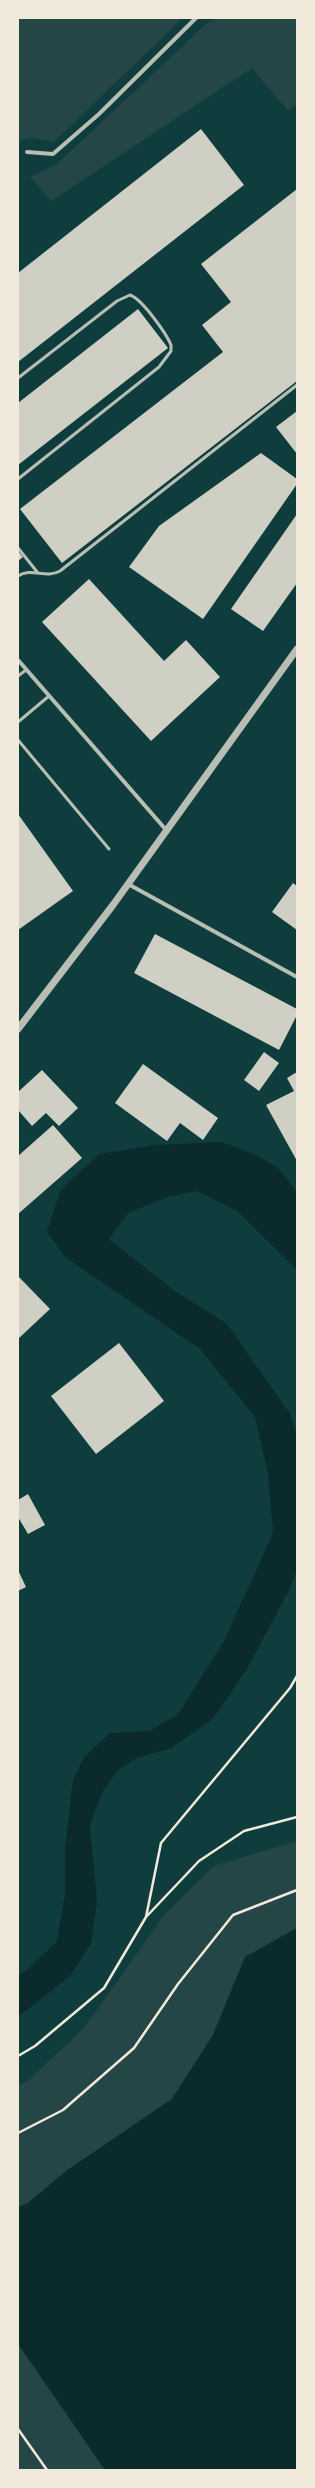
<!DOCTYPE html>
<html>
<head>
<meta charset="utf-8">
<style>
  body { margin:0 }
  #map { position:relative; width:315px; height:2488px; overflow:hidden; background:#0f3d3e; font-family:"DejaVu Sans",sans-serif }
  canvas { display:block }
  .frame { position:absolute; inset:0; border:19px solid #f1e9da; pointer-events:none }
</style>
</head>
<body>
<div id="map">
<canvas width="315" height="2488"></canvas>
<div class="frame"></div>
</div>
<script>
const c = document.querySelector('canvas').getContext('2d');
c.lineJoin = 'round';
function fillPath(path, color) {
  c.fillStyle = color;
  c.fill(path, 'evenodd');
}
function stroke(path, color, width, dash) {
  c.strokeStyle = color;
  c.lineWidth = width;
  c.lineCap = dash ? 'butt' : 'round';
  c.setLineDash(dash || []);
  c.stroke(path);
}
const green = new Path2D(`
  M18 18H183L54 142 32 138 18 141Z
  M217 18H297V104L288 111 252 68 51 201 30 177 57 164 206 24Z
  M297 1841V1928L245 1957 213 2035 172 2099 66 2171 28 2203 18 2207V2085L28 2081 84 2028 164 1915 214 1866Z
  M18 2344 24 2351 105 2470H18Z`);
const water = new Path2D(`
  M222 1142 256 1155 278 1168 297 1192V1270L237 1211 197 1191 168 1197 128 1213 109 1239 172 1289 227 1324 289 1412 297 1434V1570L288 1592 247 1669 213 1719 171 1748 137 1758 118 1770 101 1794 90 1826 97 1902 91 1944 70 1976 18 2017V1976L28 1969 57 1941 65 1894V1848L73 1779 85 1756 110 1733 150 1731 178 1714 224 1641 273 1533 268 1473 255 1417 200 1349 65 1257 47 1232 60 1191 99 1154 156 1145Z
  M297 1928V2470H105L18 2344V2207L28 2203 66 2171 172 2099 213 2035 245 1957Z`);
const building = new Path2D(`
  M201 129 244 185 18 362V273Z
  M297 189V381L62 563 20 509 223 352 202 325 231 302 201 264Z
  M138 309 168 348 18 465V403Z
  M297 411V454L276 427Z
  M261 453 297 479V484L203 619 129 567 159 526Z
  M297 514V583L263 631 231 609Z
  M18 551 23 557 18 561Z
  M89 579 164 661 186 640 220 677 151 741 42 622Z
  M18 814 73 891 18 930Z
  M293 883 297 886V930L272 912Z
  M155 934 297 1009V1015L279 1050 134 973Z
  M264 1052 279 1063 259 1091 244 1080Z
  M143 1064 218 1118 203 1140 180 1123 167 1141 115 1103Z
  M42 1070 78 1108 59 1126 46 1113 32 1126 18 1110V1092Z
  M297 1072V1161L266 1105 294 1091 287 1078Z
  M53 1125 82 1158 18 1214V1156Z
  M18 1276 50 1309 18 1339Z
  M119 1343 164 1401 96 1454 51 1396Z
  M28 1494 45 1525 28 1534 18 1517V1500Z
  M18 1570 26 1587 18 1591Z`);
const path = new Path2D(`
  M146 1917 161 1843 290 1688 297 1676
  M18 2056 35 2046 104 1988 146 1917 199 1861 244 1831 297 1817
  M18 2133 63 2110 134 2048 178 1984 233 1915 297 1890
  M18 2429 47 2470`);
const service = new Path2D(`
  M18 378 117 301 130 295C142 299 166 333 171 345V351L159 367 18 479
  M18 548 38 573
  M18 576C31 567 46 579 60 571L297 385
  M18 676 26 670
  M18 722 49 696
  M18 740 109 849`);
const minor = new Path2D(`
  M27 152 53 154 99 114 196 18
  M18 660 167 831
  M128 884 297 977`);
const tertiary = new Path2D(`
  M18 1029 113 905 297 649`);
fillPath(green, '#244646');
fillPath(water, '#0a2a2b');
fillPath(building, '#cfcfc3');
stroke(path, '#f1e9da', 2.5);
stroke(service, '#b8beb3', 3);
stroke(minor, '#b8beb3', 4);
stroke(tertiary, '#b8beb3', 7);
</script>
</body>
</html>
